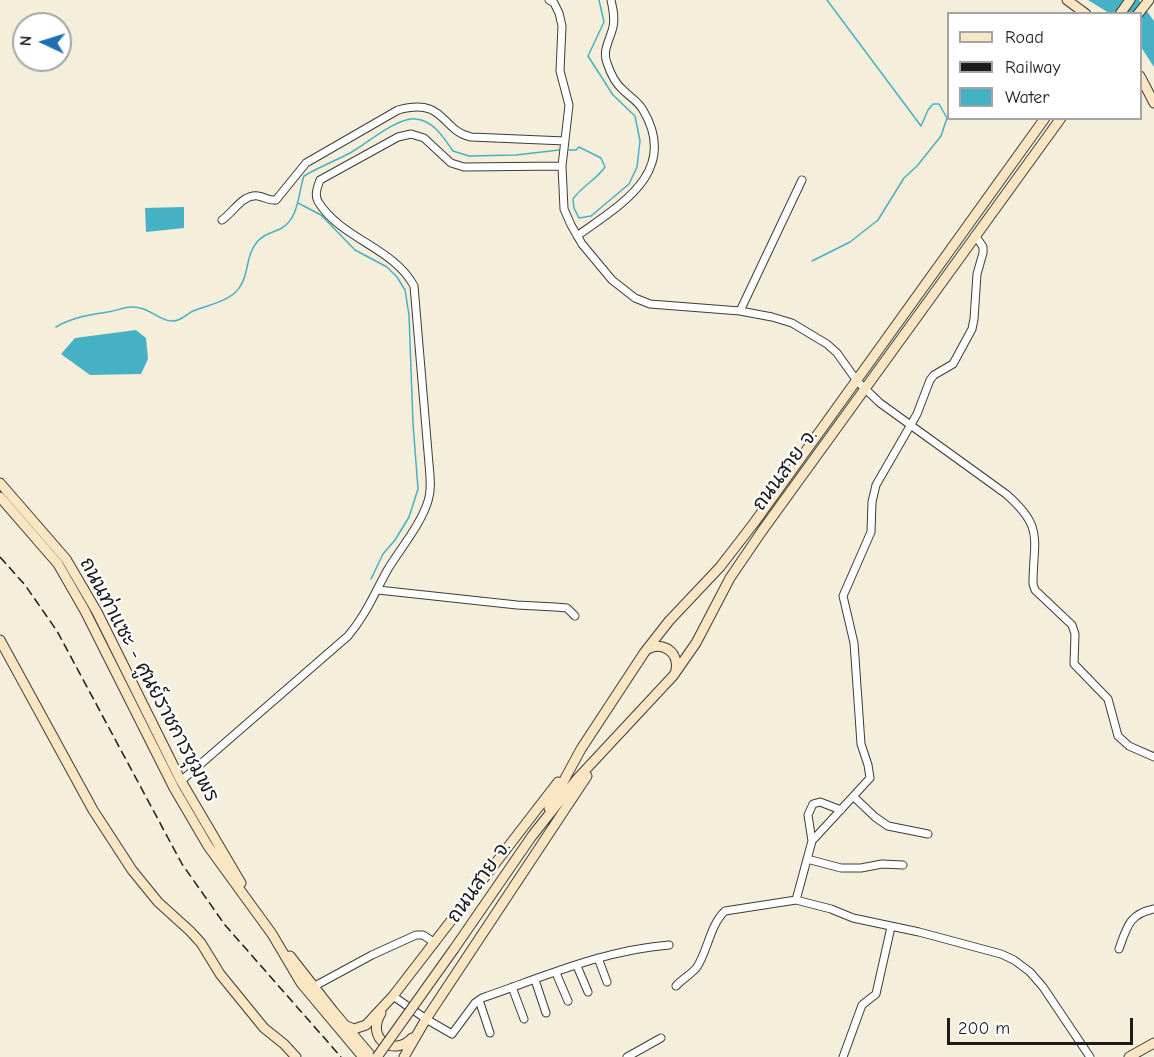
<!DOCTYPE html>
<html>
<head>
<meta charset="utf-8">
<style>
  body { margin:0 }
  #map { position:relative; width:1154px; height:1057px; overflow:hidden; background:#f4eedb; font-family:"Comic Neue",sans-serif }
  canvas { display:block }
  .legend { position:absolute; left:947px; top:12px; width:195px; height:108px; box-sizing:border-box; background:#fff; border:2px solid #a4a4a4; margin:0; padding:8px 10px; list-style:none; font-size:18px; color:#1c1c1c }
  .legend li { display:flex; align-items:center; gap:12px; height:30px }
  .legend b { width:30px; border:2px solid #a4a4a4 }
  .north { position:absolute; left:12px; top:12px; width:60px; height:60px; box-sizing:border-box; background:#fff; border:2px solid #a4a4a4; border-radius:50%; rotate:274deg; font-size:16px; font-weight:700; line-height:24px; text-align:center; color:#1c1c1c }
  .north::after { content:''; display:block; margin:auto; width:21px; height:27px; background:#1f6fb2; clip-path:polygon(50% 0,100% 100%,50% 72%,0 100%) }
  .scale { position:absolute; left:947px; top:1018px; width:186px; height:27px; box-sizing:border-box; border:3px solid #1c1c1c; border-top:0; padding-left:8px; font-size:18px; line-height:21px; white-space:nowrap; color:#1c1c1c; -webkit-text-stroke:4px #fff; paint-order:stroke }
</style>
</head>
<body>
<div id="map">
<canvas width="1154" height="1057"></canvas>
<ul class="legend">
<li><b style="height:8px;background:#fbe6c4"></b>Road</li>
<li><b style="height:8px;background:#1c1c1c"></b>Railway</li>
<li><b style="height:16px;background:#46b1c4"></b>Water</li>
</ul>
<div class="north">N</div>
<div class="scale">200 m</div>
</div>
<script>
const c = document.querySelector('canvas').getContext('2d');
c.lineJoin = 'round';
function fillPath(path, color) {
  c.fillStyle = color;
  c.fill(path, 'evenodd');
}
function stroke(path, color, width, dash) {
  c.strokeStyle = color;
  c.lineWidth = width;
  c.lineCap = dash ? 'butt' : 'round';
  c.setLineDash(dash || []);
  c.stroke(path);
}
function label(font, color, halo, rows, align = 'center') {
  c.font = font + ' "Comic Neue","Playpen Sans Thai",sans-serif';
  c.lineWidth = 4.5;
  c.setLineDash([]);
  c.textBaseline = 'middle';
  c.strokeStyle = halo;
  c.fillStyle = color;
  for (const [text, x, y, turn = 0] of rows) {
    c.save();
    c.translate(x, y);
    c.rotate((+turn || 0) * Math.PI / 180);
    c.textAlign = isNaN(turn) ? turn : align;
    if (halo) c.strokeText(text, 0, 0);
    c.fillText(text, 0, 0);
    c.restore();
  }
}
const water = new Path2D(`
  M1088 0H1139L1154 21V67L1141 47 1140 14 1109 13Z
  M184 207V228L146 232 145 208Z
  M136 330 146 338 148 359 141 374 90 375 61 354 75 338Z`);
const stream = new Path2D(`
  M569 150H576L579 147 601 158 605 167C596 180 582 186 573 199L574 208 579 218 591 216 629 184 637 167 640 141 635 116 613 95 588 56 604 22 599 0
  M298 203 321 215 355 250 387 267 397 277 405 290 409 315 413 424 418 489 409 517 395 540 383 554 371 579
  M812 261 850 242 878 220 904 178 917 166 941 136 947 118 939 104H933L928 110 921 126 827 0
  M56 327C73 317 89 315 108 312 120 310 128 305 140 308 151 310 162 322 173 321 182 321 186 314 193 311 208 305 233 301 241 285 249 272 246 255 257 242 263 234 272 233 280 229 299 220 298 193 304 176 319 167 335 161 350 153 366 144 399 116 416 119 434 121 443 137 453 151L469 156 516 155 559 150`);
const street = new Path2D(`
  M549 0 554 3 559 13 562 26 560 71 569 105 562 166 564 209 571 225 582 244 612 280 635 298 650 304 740 311 772 317 792 323 827 344 837 353 857 381 880 403 1006 494C1045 528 1033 539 1033 584L1035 590 1072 625 1075 634 1074 664 1108 699 1118 736 1129 746 1154 757
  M222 220C233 213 242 194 258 196 265 197 269 201 276 200L306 163 398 110C446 97 440 130 471 137L565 141
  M577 236C620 205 680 172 643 110 638 101 630 97 623 90 616 84 610 72 607 63 602 50 610 40 613 27 615 18 613 9 611 0
  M740 311 802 180
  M378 590 517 605 555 607 567 608 575 616
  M181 781 348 636C366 615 375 592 388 569 401 548 421 524 428 501 432 489 430 476 429 464L414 286C394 248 342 239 319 203 314 196 317 188 320 180L398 137 411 134 424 138 451 163 464 167 562 166
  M854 797 875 817 888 826 928 834
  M812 841 808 815 813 804 820 802 841 810
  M807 859 841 868H861L882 864 903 865
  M796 900 812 841 870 778 868 765 861 744 854 643 843 596 871 532 872 502 876 485 917 414 930 380 934 375 953 364 972 329 974 319 977 274 983 253V247L975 235
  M1119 949C1127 927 1129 914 1154 909
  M598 958 607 982
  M577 966 588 992
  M556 973 568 1001
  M535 980 546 1013
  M676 986C682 979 692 974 697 967 708 950 710 925 725 911L796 900 831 909 853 918 919 932 1001 954 1014 960 1030 972 1043 987 1090 1057
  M313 987 372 955 416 935H423L435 943
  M512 987 524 1019
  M393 996 426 1019 452 1034 475 1003 482 998C543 977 604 950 669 945
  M479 1000 490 1033
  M627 1057 661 1038
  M843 1057 862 1005 876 994 891 927`);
const secondary = new Path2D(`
  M1067 0 1086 14
  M1120 14 1130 0
  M1138 14 1149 0
  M1140 76 1154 103
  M0 483 66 559 97 612 181 781 241 883
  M0 497 58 564 85 611 174 788 208 846 272 934 301 983 363 1057
  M0 640 93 810 132 870 158 902 190 931 201 943 220 974 264 1028 284 1044 296 1057
  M648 649C664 641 679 653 676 670
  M549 808 581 749 644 653 669 621 720 567 754 523 1045 118
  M454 949 532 836 577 779 673 676 696 643 730 578 762 531 1061 118
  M290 956 333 1011 372 1057
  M381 1013C365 1040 395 1057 412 1038
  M344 1025 354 1029 366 1025 393 996 558 782
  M404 1057 426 1019 587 776
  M1129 1057 1154 1043`);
const rail = new Path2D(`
  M0 557 25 585 57 631 182 864 225 925 341 1057`);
const secondaryBridge = new Path2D(`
  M377 1057 454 949`);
const streetNames = [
  ["ถนนสาย จ.",785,470,-54],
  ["ถนนท่าแซะ - ศูนย์ราชการชุมพร",149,680,62],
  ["ถนนสาย จ.",479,882,-55]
];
fillPath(water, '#46b1c4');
stroke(stream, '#46b1c4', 1.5);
stroke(street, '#3c3c39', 9);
stroke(secondary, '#3c3c39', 11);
stroke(street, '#fff', 7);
stroke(secondary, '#fbe6c4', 9);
stroke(rail, '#1c1c1c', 1.5, [9, 4.5]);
stroke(secondaryBridge, '#3c3c39', 11, []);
stroke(secondaryBridge, '#fbe6c4', 9);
label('20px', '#1c1c1c', '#fff', streetNames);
</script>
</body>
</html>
